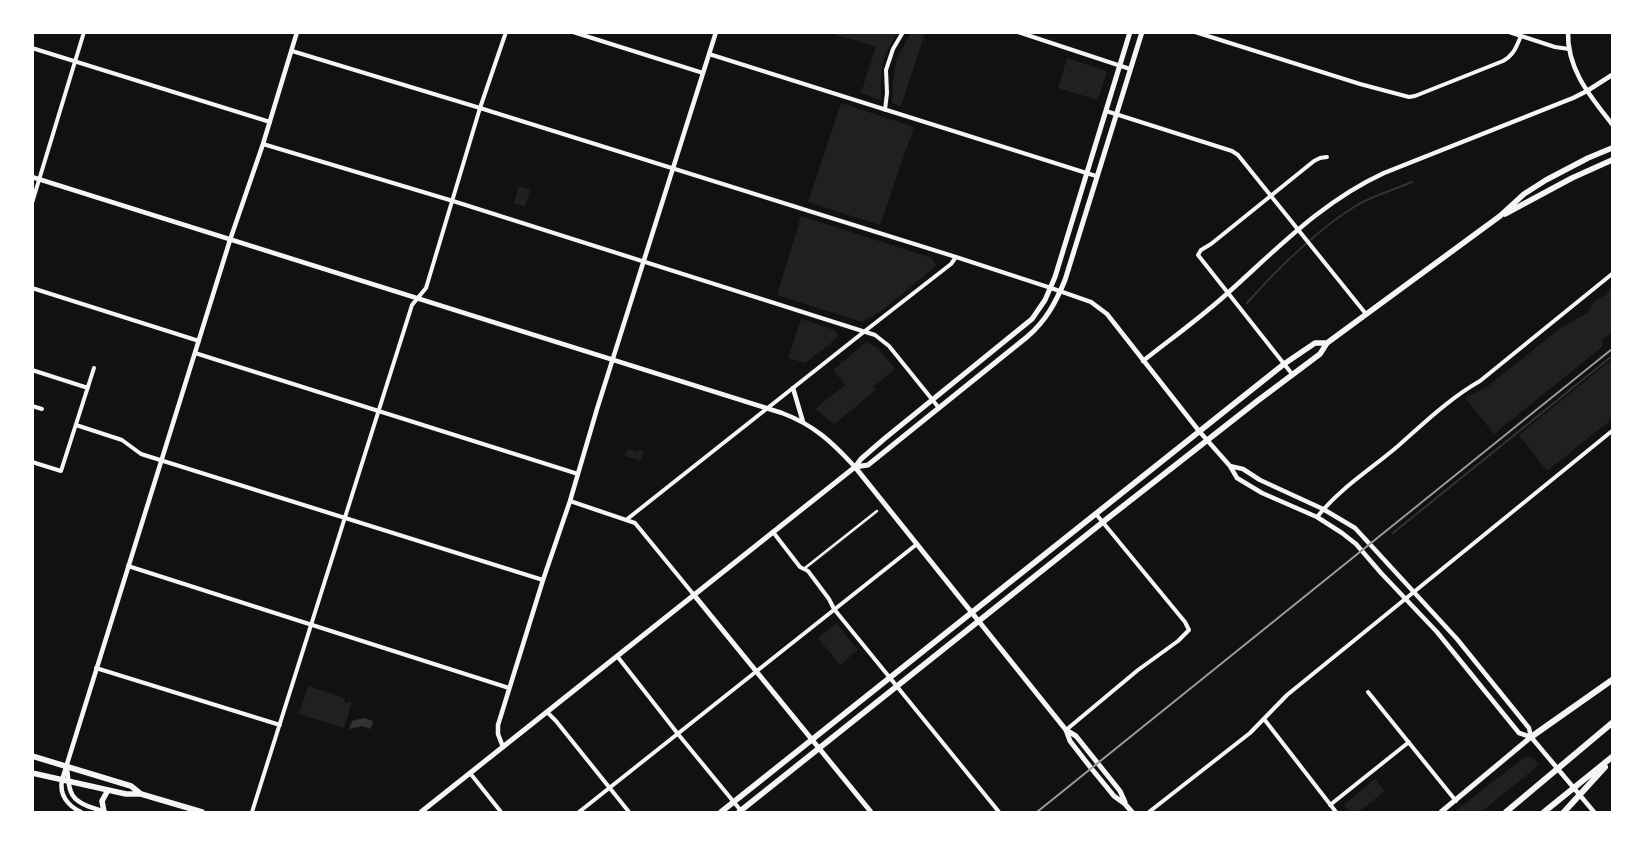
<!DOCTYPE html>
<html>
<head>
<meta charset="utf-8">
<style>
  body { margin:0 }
  #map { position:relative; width:1645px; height:845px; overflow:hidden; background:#111; font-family:Barlow,sans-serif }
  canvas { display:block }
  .frame { position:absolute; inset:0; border:34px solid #fff; pointer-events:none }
</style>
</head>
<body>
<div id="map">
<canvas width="1645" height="845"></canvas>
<div class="frame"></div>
</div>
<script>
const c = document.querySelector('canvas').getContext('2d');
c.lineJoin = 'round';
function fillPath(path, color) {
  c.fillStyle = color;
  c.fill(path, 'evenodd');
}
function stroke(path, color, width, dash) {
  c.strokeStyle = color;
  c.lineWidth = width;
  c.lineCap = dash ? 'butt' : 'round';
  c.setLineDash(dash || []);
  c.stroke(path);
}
const green = new Path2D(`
  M830 33H898C880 59 881 69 881 100L861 93 876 47Z
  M911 33H925L901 106 892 103 893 79 897 58Z
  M1067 58 1107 71 1098 100 1058 88Z
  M841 103 914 127 880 225 808 202Z
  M519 186 530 190 525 206 514 203Z
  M801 216 932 258 936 265 935 267 880 312 862 322 777 295Z
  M1612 286V332L1602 340V347L1494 434 1465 398 1487 387 1562 327 1587 313 1594 301 1604 296Z
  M801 319 834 330 838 334 836 339 805 363 788 358Z
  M866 342 878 348 895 369 873 387 876 390 834 424 815 409 845 385 833 370Z
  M1612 359V419L1547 471 1519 435Z
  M628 449 638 452 639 450 644 451 641 461 625 456Z
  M874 511 877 514 831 551V552H829L811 566 808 563Z
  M836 623 858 650 840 665 818 638Z
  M308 686 345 698 344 702 347 703 349 701 352 702 344 728 299 714Z
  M1525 757 1533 758 1539 765 1481 812H1454Z
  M1375 779 1385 791 1358 812H1350L1344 805Z`);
const water = new Path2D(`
  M364 718 373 721 371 729 362 726 349 729 352 721Z`);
const stream = new Path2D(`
  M1247 303C1277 269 1320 227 1359 204 1376 195 1395 189 1412 182
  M1393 533 1612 356`);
const pedestrian = new Path2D(`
  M805 568 877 511`);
const minor = new Path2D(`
  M573 32 703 73
  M1018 32 1130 69
  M1195 32 1360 84 1409 97 1415 96 1503 61C1514 55 1516 47 1521 36
  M1509 32 1555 47 1569 49
  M32 48 270 122
  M292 51 480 108 956 257 1051 288
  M709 54 1096 176
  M885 110 887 93 886 70 893 49 903 32
  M1106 111 1232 151 1238 155 1366 314
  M263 144 453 201 875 335 889 346 939 408
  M32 203 84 32
  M32 288 199 341
  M195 353 578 474
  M32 370 88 388
  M1292 374 1198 255 1201 250 1211 244 1314 161 1320 158 1327 157
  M32 406 42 409
  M76 425 122 440 141 454 543 580
  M32 462 61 471 94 368
  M570 501 635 523 694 595
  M1317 517C1340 488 1370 470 1398 446 1424 423 1450 398 1480 381L1612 274
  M626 520 865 331 951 264 956 257
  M773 532 800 567 808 571 829 599 834 609 999 812
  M128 566 509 688
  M617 656 678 734 742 812
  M96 668 280 725
  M1368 692 1456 801
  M547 712 556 721 629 812
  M1264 719 1336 812
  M1066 730 1138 670 1178 641 1189 630 1185 622 1096 514
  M470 773 501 812
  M1330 805 1409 742
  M252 812 412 305 426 288 480 108 506 32
  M579 812 917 544
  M1149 812 1250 733 1287 695 1612 431`);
const tertiary = new Path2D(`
  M1568 32C1567 70 1591 97 1612 124
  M32 177 782 413C814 425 832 442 855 467
  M1051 288 1091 302 1107 314 1199 431 1230 466 1237 478 1262 493 1317 517 1342 533 1356 544 1381 573 1437 632 1519 733 1531 737
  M1143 361C1172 338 1203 316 1230 291 1279 247 1323 201 1384 173L1573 98 1587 91 1612 75
  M793 388 803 422
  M1230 466 1243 469 1260 480 1323 509 1355 528 1457 639 1529 728 1531 737 1594 812
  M503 747 498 734V725L543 580 570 501 597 409 716 32
  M67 768C68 775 68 785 71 792 75 804 94 808 105 812
  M81 812C68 806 59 795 62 780L230 240 263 144 297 32`);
const secondary = new Path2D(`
  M855 467 868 465 1027 337C1046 321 1056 302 1065 280L1142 32
  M855 467 1066 730 1070 741 1091 768 1114 796 1125 804 1132 812
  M694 595 871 812
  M1066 730 1076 736 1120 791 1125 802
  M421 812 855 467 861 459 884 439 1032 319 1045 300 1055 277 1130 32
  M1441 812 1531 737`);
const primary = new Path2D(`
  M1505 214 1572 178 1612 160
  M32 756 131 786 141 794
  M32 773 126 794H141L202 812
  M104 812 102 801 108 790
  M721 812 1284 364 1315 343H1327
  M739 812 1108 518 1256 402 1320 354 1327 343 1500 216 1524 194 1546 180 1588 158 1612 148`);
const motorway = new Path2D(`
  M1531 737 1612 680
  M1506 812 1612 723
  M1544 812 1612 757
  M1564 812 1605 767`);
const rail = new Path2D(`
  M1037 812 1612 349`);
fillPath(green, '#202020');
fillPath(water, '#333');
stroke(stream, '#333', 2);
stroke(pedestrian, '#f5f5f5', 2.5);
stroke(minor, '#f5f5f5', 4);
stroke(tertiary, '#f5f5f5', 4.5);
stroke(secondary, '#f5f5f5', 5);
stroke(primary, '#f5f5f5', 5.5);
stroke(motorway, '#f5f5f5', 6);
stroke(rail, '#9a9a9a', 2);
</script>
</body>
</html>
